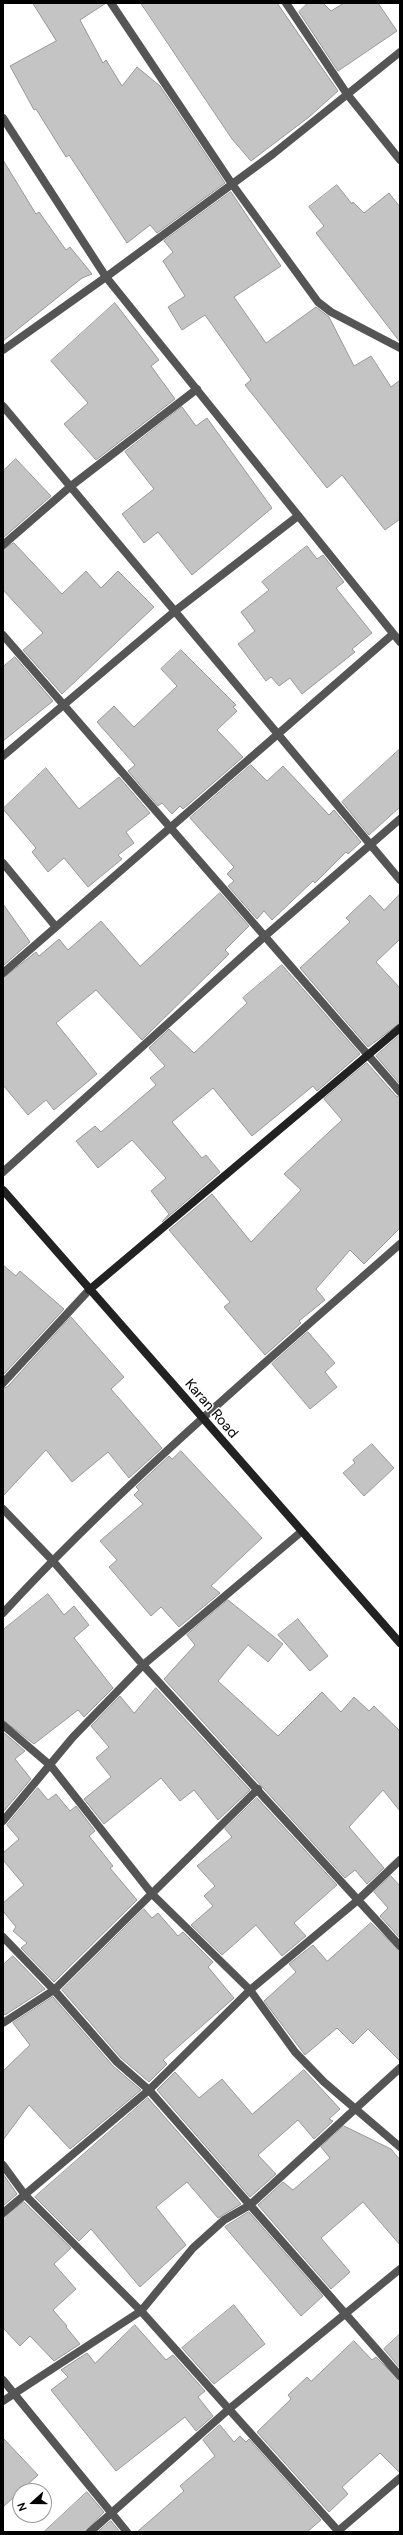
<!DOCTYPE html>
<html>
<head>
<meta charset="utf-8">
<style>
  body { margin:0 }
  #map { position:relative; width:403px; height:2535px; overflow:hidden; background:#fff; font-family:"DM Sans",sans-serif }
  canvas { display:block }
  .frame { position:absolute; inset:0; border:4px solid #000; pointer-events:none }
  .north { position:absolute; left:12px; top:2483px; width:40px; height:40px; box-sizing:border-box; background:#fff; border:1px solid #999; border-radius:50%; rotate:249deg; font-size:11px; font-weight:700; line-height:16px; text-align:center; color:#000 }
  .north::after { content:''; display:block; margin:auto; width:14px; height:18px; background:#000; clip-path:polygon(50% 0,100% 100%,50% 72%,0 100%) }
</style>
</head>
<body>
<div id="map">
<canvas width="403" height="2535"></canvas>
<div class="frame"></div>
<div class="north">N</div>
</div>
<script>
const c = document.querySelector('canvas').getContext('2d');
c.lineJoin = 'round';
function fillPath(path, color) {
  c.fillStyle = color;
  c.fill(path, 'evenodd');
}
function stroke(path, color, width, dash) {
  c.strokeStyle = color;
  c.lineWidth = width;
  c.lineCap = dash ? 'butt' : 'round';
  c.setLineDash(dash || []);
  c.stroke(path);
}
function label(font, color, halo, rows, align = 'center') {
  c.font = font + ' "DM Sans",sans-serif';
  c.lineWidth = 3;
  c.setLineDash([]);
  c.textBaseline = 'middle';
  c.strokeStyle = halo;
  c.fillStyle = color;
  for (const [text, x, y, turn = 0] of rows) {
    c.save();
    c.translate(x, y);
    c.rotate((+turn || 0) * Math.PI / 180);
    c.textAlign = isNaN(turn) ? turn : align;
    if (halo) c.strokeText(text, 0, 0);
    c.fillText(text, 0, 0);
    c.restore();
  }
}
const building = new Path2D(`
  M33 3H106L80 20 103 63 106 60 122 86 137 67 160 86 225 183 157 233 150 225 127 243 69 155 66 157 36 109 34 110 10 66 56 41Z
  M141 3H277L338 91 309 117 251 161 232 139Z
  M308 3H323L331 11 344 3H378L397 31 338 71 299 12Z
  M3 160 36 214 39 212 66 250 70 247 92 274 82 278 3 341Z
  M337 185 352 204 353 202 364 213 389 193 400 207V342L316 233 324 226 309 207Z
  M231 192 281 266 234 297 266 343 316 307 329 317 354 366 371 356 391 387 400 380V519L385 530 342 475 327 488 245 385 251 380 205 315 182 330 168 307 185 296 163 261 173 252 164 241Z
  M115 303 159 360 151 366 175 399 96 460 64 424 88 403 51 361Z
  M182 407 196 426 207 418 272 508 192 575 158 532 144 543 122 514 154 489 125 452Z
  M16 459 51 496 3 538V471Z
  M14 543 62 594 86 571 101 588 118 571 154 607 62 694 23 650 43 633 3 590V550Z
  M307 546 317 559 323 555 344 582 336 588 372 633 352 649 355 652 302 694 290 678 279 686 271 677 266 681 238 644 255 631 241 612 269 590 262 582Z
  M181 650 236 705 233 707 237 711 217 730 243 757 183 809 180 806 172 814 162 803 158 806 128 771 135 765 97 722 114 706 134 727 177 686 161 669Z
  M15 657 53 701 3 741V667Z
  M400 749V807L369 835 342 802Z
  M251 765 267 781 283 766 329 815 334 810 361 842 348 854 346 852 315 883 313 881 272 920 264 911 257 919 228 886 234 881 227 874 234 867 190 818Z
  M46 768 79 809 119 777 150 813 126 832 134 843 118 855 122 859 88 887 64 858 48 872 32 852 36 848 3 809Z
  M220 893 249 926 225 950 229 954 142 1040 96 990 56 1023 97 1074 54 1110 46 1100 28 1115 3 1085V978L36 952 39 956 59 939 68 950 101 921 140 966Z
  M400 894V939L376 962 400 988V1023L368 1047 300 968 350 922 346 918 370 895 384 910Z
  M3 904 30 942 3 966Z
  M282 965 360 1054 317 1091 313 1086 252 1136 213 1088 172 1122 202 1158 206 1155 220 1172 162 1222 169 1214 151 1191 166 1178 132 1140 98 1168 76 1141 95 1126 101 1132 156 1085 150 1078 165 1066 149 1048 169 1029 194 1053 247 1003 243 998Z
  M400 1035V1084L376 1056Z
  M367 1063 396 1096 400 1097V1228L364 1264 350 1250 316 1289 325 1300 299 1321 301 1323 265 1355 224 1307 230 1302 169 1230 212 1194 251 1242 301 1190 284 1174 342 1120 324 1099Z
  M3 1265 16 1276 20 1271 64 1309 3 1375Z
  M71 1317 124 1377 111 1389 162 1448 129 1478 108 1452 72 1482 46 1450 3 1496V1388L7 1387Z
  M308 1332 335 1363 325 1372 337 1387 310 1409 272 1364Z
  M372 1444 394 1468 364 1496 343 1473 355 1463 353 1460Z
  M181 1451 262 1538 211 1586 220 1593 179 1627 161 1607 151 1616 109 1567 117 1560 100 1541 143 1504 134 1495 139 1490 136 1487 169 1456 172 1459Z
  M48 1594 64 1615 74 1606 89 1625 74 1638 113 1688 84 1717 78 1710 34 1744 3 1720V1630Z
  M228 1600 283 1644 268 1662 248 1645 218 1681 278 1736 322 1692 341 1712 354 1697 369 1711 374 1706 400 1731V1811L383 1790 349 1827 384 1868 367 1884 355 1870 345 1878 164 1679 195 1645 187 1635Z
  M298 1619 328 1656 310 1671 278 1635Z
  M156 1688 250 1790 218 1820 194 1790 180 1801 161 1778 104 1824 84 1799 111 1777 96 1758 109 1747 91 1726 120 1696 134 1713Z
  M3 1732 25 1751 15 1759 31 1779 3 1812Z
  M38 1788 48 1800 56 1794 70 1811 76 1806 95 1831 89 1836 113 1866 110 1868 137 1900 54 1982 21 1948 27 1943 13 1931 16 1927 3 1911V1903L24 1885 3 1860V1853L19 1839 7 1825Z
  M257 1798 337 1885 294 1923 306 1936 282 1956 256 1925 222 1955 191 1925 213 1906 204 1896 215 1886 197 1866 232 1837 225 1829Z
  M391 1876 400 1886V1938L380 1916 388 1908 374 1892Z
  M144 1909 152 1918 158 1913 178 1936 183 1932 213 1962 208 1967 234 1998 163 2060 167 2064 149 2082 121 2058 62 1990Z
  M371 1923 400 1951V2061L368 2029 353 2044 337 2028 305 2055 264 2001 296 1972 289 1964 313 1945 327 1961Z
  M13 1956 45 1989 5 2015 3 2013V1965Z
  M53 1997 113 2066 141 2090 70 2149 29 2105 3 2140V2071L30 2045 13 2023Z
  M304 2070 340 2109 329 2119 333 2121 314 2139 298 2120 258 2155 276 2174 250 2197 157 2090 175 2072 199 2098 222 2079 252 2114Z
  M148 2098 241 2204 218 2218 187 2182 156 2207 186 2245 140 2287 91 2229 79 2241 35 2197Z
  M344 2126 391 2149 400 2160V2245L363 2202 321 2238 350 2272 331 2289 258 2205 283 2182 293 2190 330 2158 321 2147Z
  M3 2174 17 2194 3 2206Z
  M24 2202 71 2248 54 2264 76 2289 53 2310 67 2326 66 2327 80 2344 54 2361 30 2336 20 2346 3 2328V2218Z
  M249 2212 323 2296 301 2316 225 2227Z
  M234 2305 265 2344 214 2384 182 2348Z
  M135 2325 166 2360 173 2355 205 2391 198 2397 213 2416 196 2431 185 2417 116 2471 51 2390 68 2377 61 2370 87 2353 95 2363Z
  M400 2334V2368L384 2349Z
  M354 2341 372 2360 376 2357 400 2381V2473L380 2453 342 2487 348 2494 329 2512 257 2432 291 2399 288 2395 307 2377 311 2381Z
  M220 2425 234 2442 240 2436 246 2442 249 2439 321 2520 307 2532H137L184 2491 180 2486 215 2456 203 2440Z
  M3 2438 38 2475 3 2507Z
  M87 2492 104 2512 85 2532H44Z
  M111 2521 120 2532H98Z`);
const street = new Path2D(`
  M111 3 232 184 318 302 331 312 400 348
  M286 3 347 94 400 160
  M3 118 106 277 400 642
  M3 350 106 277 273 154 400 52
  M3 406 400 880
  M3 545 71 486 197 389
  M3 635 400 1092
  M3 756 175 611 298 516
  M3 863 56 927
  M3 973 393 634
  M3 1172 265 936 400 819
  M3 1383 89 1290
  M3 1509 52 1560 143 1665 400 1946
  M3 1613C126 1480 265 1363 400 1244
  M3 1725 51 1766 152 1894 250 1990 295 2052 324 2082 400 2147
  M3 1821 73 1737 143 1665 301 1532
  M3 1937 54 1990 117 2062 149 2090 400 2376
  M3 2023 54 1990 258 1789
  M3 2165 25 2195 141 2311 339 2532
  M3 2213 149 2090 250 1990 358 1900 400 1860
  M3 2380 127 2532
  M3 2401 141 2311 193 2248 224 2220 250 2205 400 2068
  M90 2532 229 2409 400 2269
  M337 2532 400 2478`);
const secondary = new Path2D(`
  M3 1190 400 1643
  M89 1290 400 1028`);
const streetNames = [
  ["Karan Road",211,1409,49]
];
fillPath(building, '#c4c4c4');
stroke(building, '#999', 1);
stroke(street, '#555', 8);
stroke(secondary, '#222', 8);
label('14px', '#000', '#fff', streetNames);
</script>
</body>
</html>
